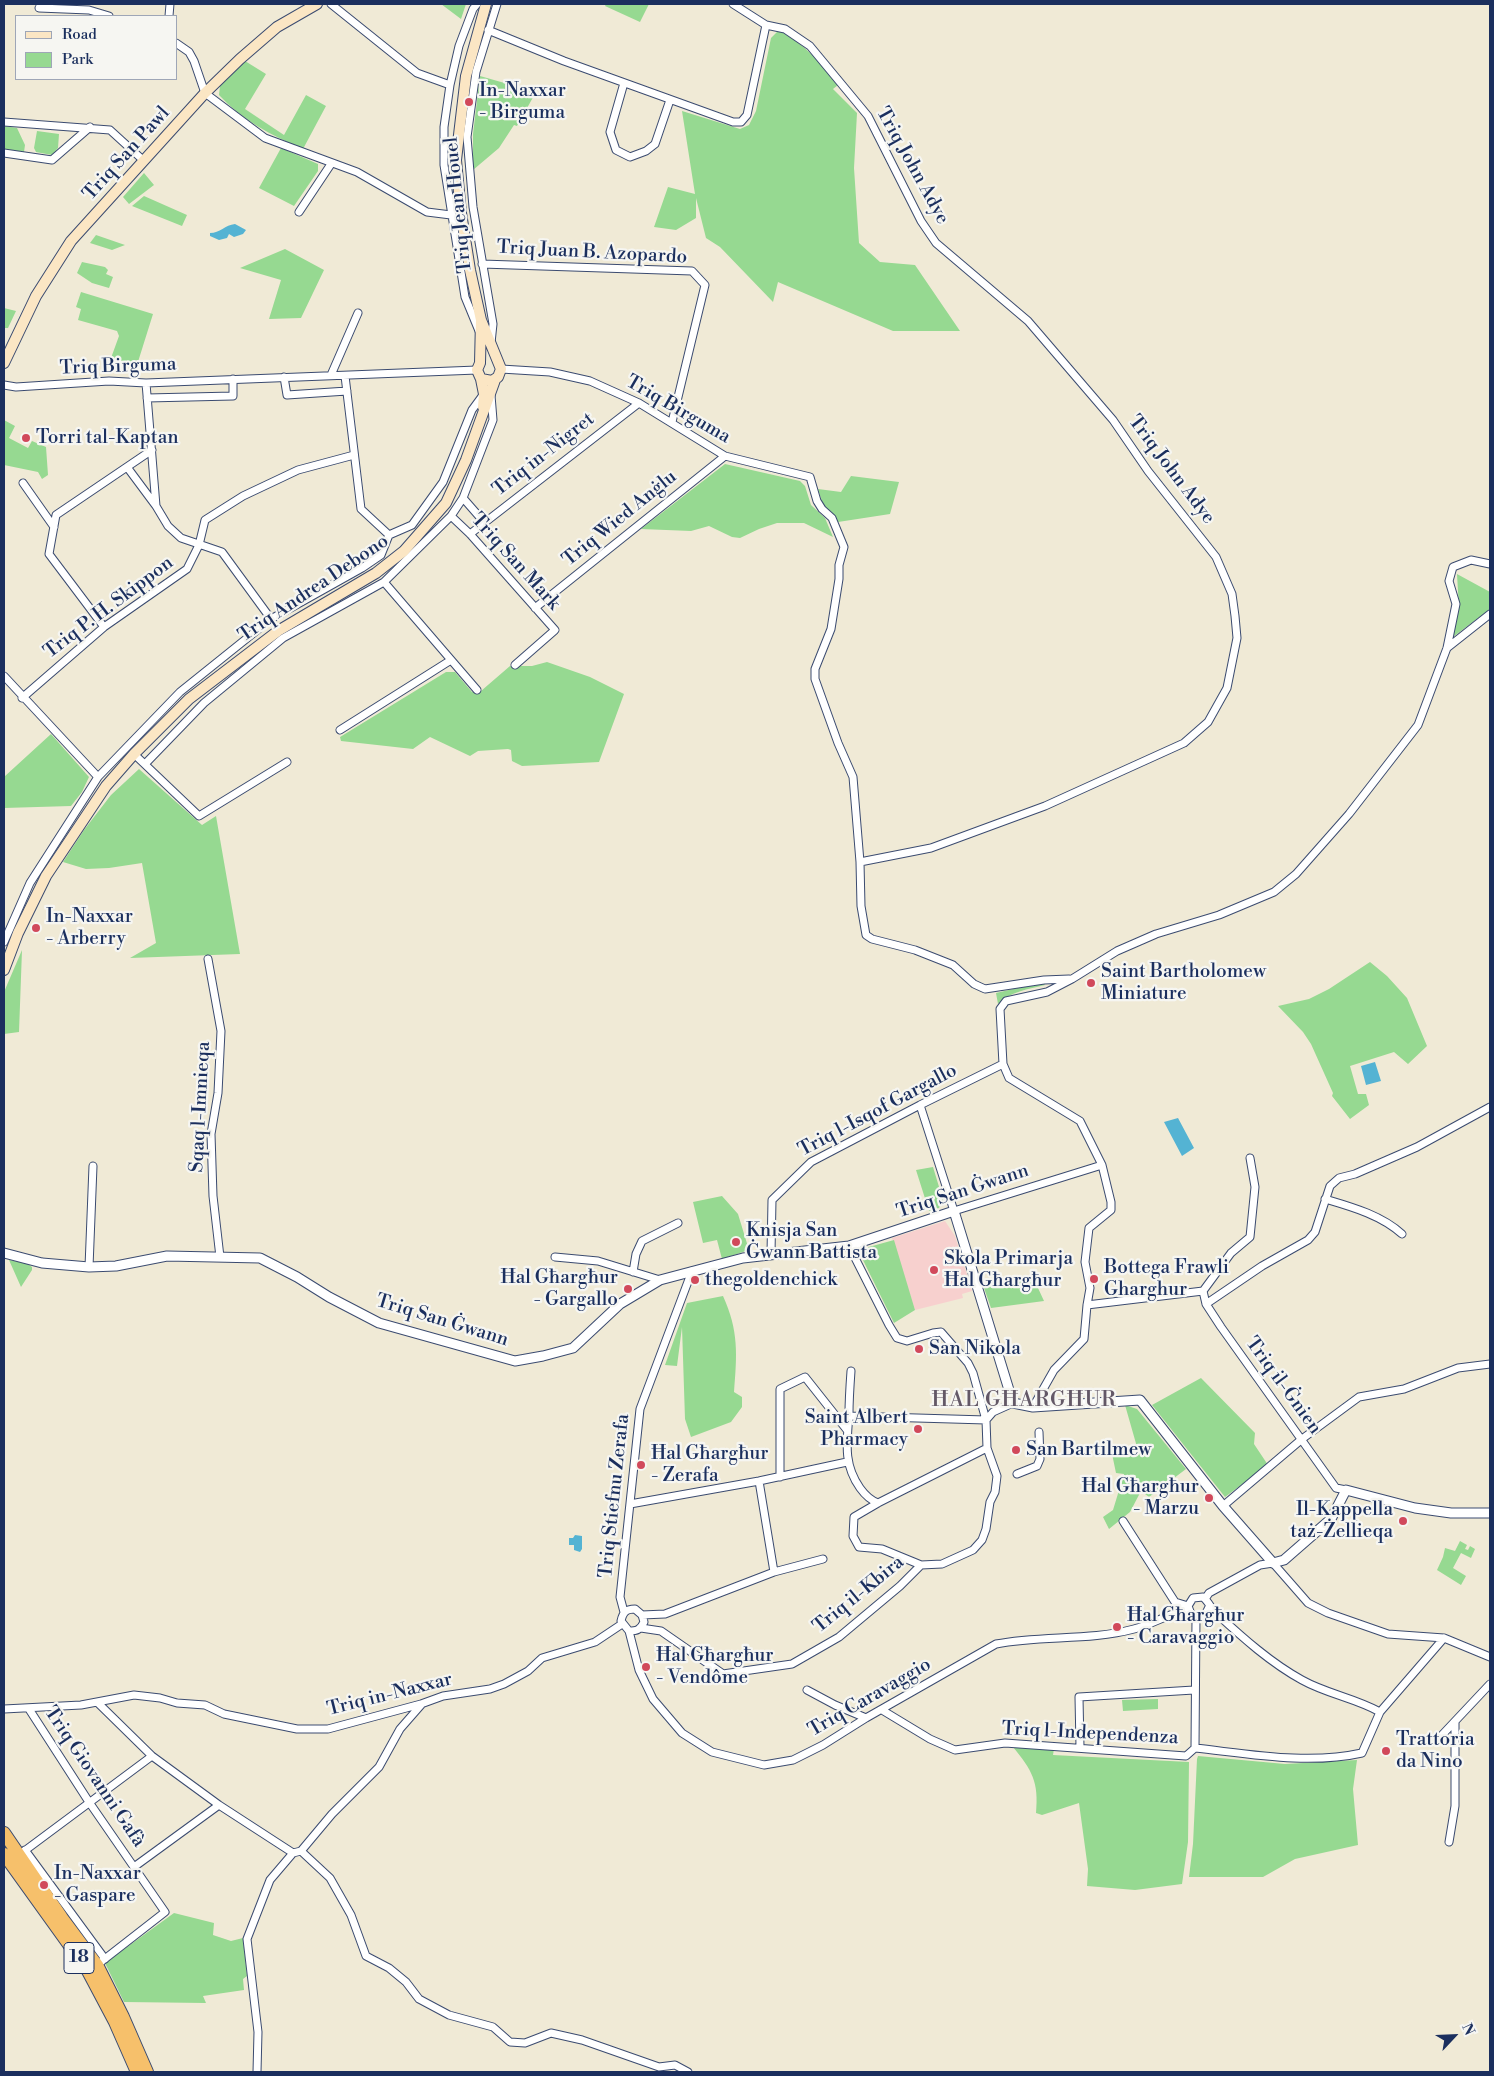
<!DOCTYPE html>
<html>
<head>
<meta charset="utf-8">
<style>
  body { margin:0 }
  #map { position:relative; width:1494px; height:2076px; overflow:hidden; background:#f0ead6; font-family:"Libre Bodoni",serif }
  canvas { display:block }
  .frame { position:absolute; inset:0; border:5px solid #1b2f5e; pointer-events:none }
  .legend { position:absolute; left:15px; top:15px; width:162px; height:65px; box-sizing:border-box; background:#f6f6f2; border:1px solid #9ea6b7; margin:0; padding:6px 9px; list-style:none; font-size:15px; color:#1b2f5e }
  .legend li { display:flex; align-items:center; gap:10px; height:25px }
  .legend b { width:25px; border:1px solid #9ea6b7 }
  .north { position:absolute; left:1429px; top:2011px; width:50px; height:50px; -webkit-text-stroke:4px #f6f6f2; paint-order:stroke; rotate:65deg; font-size:14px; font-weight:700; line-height:20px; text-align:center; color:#1b2f5e }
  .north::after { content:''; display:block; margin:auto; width:18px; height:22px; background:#1b2f5e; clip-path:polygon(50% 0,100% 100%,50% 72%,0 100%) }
</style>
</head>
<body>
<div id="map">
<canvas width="1494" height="2076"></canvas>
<div class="frame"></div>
<ul class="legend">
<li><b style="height:6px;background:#fbe6c4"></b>Road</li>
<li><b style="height:14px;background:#96d991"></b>Park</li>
</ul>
<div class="north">N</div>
</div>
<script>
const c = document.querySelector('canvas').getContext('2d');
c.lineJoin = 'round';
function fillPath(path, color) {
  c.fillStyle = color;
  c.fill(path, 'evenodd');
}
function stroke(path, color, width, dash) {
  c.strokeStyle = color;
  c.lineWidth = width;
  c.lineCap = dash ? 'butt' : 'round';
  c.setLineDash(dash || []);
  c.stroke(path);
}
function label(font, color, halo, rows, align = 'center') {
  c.font = font + ' "Libre Bodoni",serif';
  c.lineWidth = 4.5;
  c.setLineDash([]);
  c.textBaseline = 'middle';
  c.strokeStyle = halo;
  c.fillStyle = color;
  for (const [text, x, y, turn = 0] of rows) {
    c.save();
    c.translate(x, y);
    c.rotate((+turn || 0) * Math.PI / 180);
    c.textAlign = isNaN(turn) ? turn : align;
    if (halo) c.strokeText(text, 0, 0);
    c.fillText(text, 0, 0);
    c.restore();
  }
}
const built = new Path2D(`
  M945 1221 955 1236 972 1291 962 1294 963 1298 915 1310 892 1238Z`);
const green = new Path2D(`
  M441 4H466L461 19Z
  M606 4H649L640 22 605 6Z
  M779 30C805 46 820 60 838 85L833 89 857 113 854 168 859 243 880 262 915 265 960 331H893L778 282 773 302 720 247 706 238 696 198V218L676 230 654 227 668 187 695 194 682 111 740 129 749 125 756 111 771 38Z
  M245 61 266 74 245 109 284 135 306 95 326 106 303 149C272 136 242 120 219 95L220 86Z
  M480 76 536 92 517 126 514 125 499 148 473 170V134Z
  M4 126 17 128 25 145 24 152 4 149Z
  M37 131 59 134 58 148 52 155 36 152 34 148Z
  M281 148 318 164V171L294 206 259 188Z
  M144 173 154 185 129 204 123 197Z
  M144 196 187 215 182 226 132 206Z
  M96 235 125 245 112 250 90 243Z
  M285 249 324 270 301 318 269 319 281 280 240 268Z
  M82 262 105 267 108 270 106 274 113 277 109 288 92 283 77 273Z
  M81 292 153 314 137 365 111 358 119 336 117 331 78 320 81 309 76 307Z
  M4 308 16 311 8 328H4Z
  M4 420 15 426 9 438 28 448 32 441 46 447 48 475 42 479 38 472 4 465Z
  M725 464 800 481 805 486 811 505 825 518 833 537 804 523H777L759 529 740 538 732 537 709 526 691 531 641 529Z
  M851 476 899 482 890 514 838 522 824 508 818 489 841 492Z
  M1457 574 1490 592V609L1453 637 1459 609Z
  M547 662 590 677 624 694 599 762 522 766 512 761 511 750 508 749 478 751 470 756 430 737 413 749 341 741 340 737 446 672H455L472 692 481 691 510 666H532Z
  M51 734 89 777 82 792 71 806 4 808V777Z
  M139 769 202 825 216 816 240 954 130 958 156 943 142 863 109 868 86 869 63 862 84 830 111 795Z
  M22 950 19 1032 4 1034V992Z
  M1370 962 1387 976 1407 998 1427 1046 1408 1064 1394 1052 1350 1066 1358 1094H1366L1369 1105 1350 1119 1332 1096 1333 1093 1311 1044 1303 1032 1278 1006 1309 999 1329 989Z
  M1043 982 1045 985C1029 989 1009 992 998 1004L996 993Z
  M933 1167 943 1200 939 1208 929 1211 916 1170Z
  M722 1196 738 1214 749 1250 722 1259 717 1240 703 1243 693 1202Z
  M894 1240 915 1310 894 1323 858 1250Z
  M9 1260 28 1264 32 1267V1270L21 1287Z
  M1032 1275 1044 1301 991 1308 984 1288Z
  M723 1296C739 1331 737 1355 734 1392L742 1397V1407L731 1422 691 1437 685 1419 682 1327 677 1366 665 1365 687 1303Z
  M1201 1378 1255 1433 1254 1444 1268 1465 1225 1497 1152 1405Z
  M1125 1405 1137 1409 1186 1469 1149 1497 1141 1491 1130 1512 1109 1529 1103 1517 1113 1510 1124 1474 1116 1473 1111 1449 1139 1454Z
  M1460 1541 1467 1545 1465 1549 1468 1550 1470 1546 1475 1549 1471 1558 1461 1553 1453 1568 1466 1576 1461 1585 1437 1570 1443 1557 1445 1548 1455 1551Z
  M1158 1699V1709L1123 1711 1122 1700Z
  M1013 1747 1054 1749 1053 1755 1189 1762 1188 1842 1182 1884 1135 1890 1087 1886 1088 1869 1079 1803 1042 1815 1036 1813C1039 1782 1032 1770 1013 1747Z
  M1198 1756 1285 1764 1357 1760 1353 1789 1358 1845 1295 1859 1263 1877H1189L1193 1844 1197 1759Z
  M174 1913 214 1923 213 1935 231 1941 243 1938 247 1976 243 1979 244 1990 203 1996 206 2003 124 2002 105 1963Z`);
const water = new Path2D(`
  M235 224 246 230 243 234 234 237 229 234 227 238 219 240 210 236V233C220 233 225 225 235 224Z
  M1375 1062 1381 1081 1366 1085 1361 1066Z
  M1178 1118 1194 1148 1182 1156 1164 1122Z
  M575 1535 582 1536V1549L580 1552 574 1550V1545H569V1538H573Z`);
const minor = new Path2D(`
  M331 4 417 73 450 85
  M477 4 473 9 459 46 450 85 444 127V165L465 297 479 331
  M733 4 766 25 785 29 810 46 868 116 921 221 936 243 1028 321 1113 420 1148 471 1216 557 1232 594 1235 616 1237 638 1227 688 1208 722 1184 743 1045 806 931 848 860 862
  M39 8 89 10 109 16
  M169 16 170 4
  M488 30 564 61 733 122H741L747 115 766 25
  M176 43 189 52 194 61 205 93 265 138 357 172 427 212 451 215
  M624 83 610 132 616 150 630 157 646 151 655 144 670 100
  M4 122 110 130 144 161
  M4 153 52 160 90 127
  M299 212 331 164
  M482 264 692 271 705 285 672 422
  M491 343 493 324 473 207 467 137 476 72 497 4
  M501 369 550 372 590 381 639 403 725 456 810 477 817 501 822 509 832 518 844 547 839 565V579L831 629 815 669V679L838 743 853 777 860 862 861 906 866 935 872 939 915 950 953 965 974 984 985 989 1044 980 1069 979
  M331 375 358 313
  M345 376 361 509 389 535
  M284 377 287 395 347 391
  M146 383 156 506 168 526 181 538 222 552 271 619
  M4 385 16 387 109 381 146 383 477 370
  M147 398 233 396V379
  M127 467 156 506
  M23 483 54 527
  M463 498 484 522
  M451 516 470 534 555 630 515 665
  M470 534 639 403
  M384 582 477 690
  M535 608 725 456
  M104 627 49 554 56 515 152 450
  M1447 648 1490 614
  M4 676 98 777
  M22 698 104 627 187 569 199 545 205 520 243 496 298 470 354 455
  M340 730 451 660
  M134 754 199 816 287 762
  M145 764 204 703 283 638 384 582 451 516 463 498 493 420 491 395
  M4 942 30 883 98 777 180 692 271 619 362 568 381 555 389 535 412 525 443 482 472 410 483 395
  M208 959 221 1031 218 1093 211 1134 213 1196 220 1257
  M920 1105 954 1211 1102 1165
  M1325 1199C1352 1207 1381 1215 1402 1234
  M771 1254 772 1200 811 1162 920 1105 1003 1064
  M555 1257 598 1261 660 1280
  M89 1267 93 1166
  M633 1272 636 1254 642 1241 678 1223
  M1203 1291 1206 1304 1221 1327 1336 1488 1346 1490
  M1203 1291 1231 1253 1250 1237 1255 1187 1250 1158
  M1206 1304 1262 1266 1308 1240 1315 1232 1330 1186 1339 1178 1355 1174 1417 1147 1490 1107
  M1087 1305 1203 1291
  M851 1371C850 1385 849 1399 849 1414 847 1442 843 1464 860 1488 865 1495 870 1500 878 1503
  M1033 1407 1054 1370 1084 1339 1087 1305 1090 1288 1085 1262 1089 1228 1111 1210V1202L1102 1165 1080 1121 1009 1078 1003 1064 1000 1009 1006 1001 1047 992 1072 979 1117 951 1156 934 1219 915 1274 892 1296 874 1349 814 1418 725 1447 648 1456 604 1449 581 1453 567 1471 560 1490 564
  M848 1416 986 1420
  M986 1420 993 1412 1013 1403
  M1017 1474 1037 1466 1040 1459 1039 1432
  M780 1477V1389L805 1377 847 1430
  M759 1481 774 1572
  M630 1504 759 1481 847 1462
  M1223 1506 1302 1439 1359 1397 1404 1389 1458 1368 1490 1364
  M1123 1521 1175 1602 1188 1606
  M921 1565 882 1549 859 1547 853 1536 854 1517 878 1503 987 1448
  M1205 1599 1209 1593 1260 1565 1273 1563 1308 1603 1328 1613 1388 1634 1444 1638 1490 1657
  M1209 1607 1205 1615 1199 1617 1191 1614 1188 1606 1193 1598 1203 1597C1209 1602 1211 1609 1217 1614 1243 1638 1271 1663 1302 1680 1327 1694 1355 1698 1380 1712
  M624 1612 620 1597 640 1409 692 1271
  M642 1615 665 1614 774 1572 823 1559
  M641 1628 661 1631 723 1674 792 1664 839 1637 900 1586 921 1565 942 1564 973 1550 982 1540 986 1529 990 1502 995 1492 997 1476 987 1448 986 1420 973 1373 968 1363 941 1332 933 1333 907 1341 897 1338 889 1325 849 1246
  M629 1631C637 1631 640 1630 644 1622L642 1615 635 1609C626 1609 623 1612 621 1621L629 1631 639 1670 653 1699 682 1733 712 1752 764 1765 793 1760 823 1745 866 1718 996 1644C1042 1635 1089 1641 1134 1629 1153 1624 1170 1613 1189 1609
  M807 1690 835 1705 866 1718
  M98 1703 152 1756 219 1805 293 1853
  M4 1709 81 1705 134 1695 160 1698 177 1703 205 1705 224 1714 297 1729H328L421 1704 443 1696 490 1689 504 1684 528 1671 542 1658 595 1642 622 1624
  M29 1709 89 1802 165 1912 97 1965
  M882 1710 930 1739 955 1750 1005 1743 1186 1756 1195 1748C1250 1754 1308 1765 1362 1753L1380 1712 1444 1638
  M1442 1735 1490 1684
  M1080 1747 1079 1697 1194 1690
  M1195 1748 1196 1617
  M1449 1842 1455 1806V1722
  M25 1850 105 1959
  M301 1851 330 1878 351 1915 366 1956 389 1968 406 1982 419 1999 449 2015 493 2027 510 2042 525 2043 551 2033 582 2040 659 2067 675 2065 688 2072
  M19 1855 152 1756
  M134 1867 219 1805
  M257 2072 258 2032 247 1939 270 1880 293 1853 301 1851 332 1814 379 1767 400 1729 421 1705`);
const tertiary = new Path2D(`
  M4 1253 42 1263 89 1267 116 1266 167 1256 260 1258 297 1277 329 1297 379 1323 515 1361 543 1356 573 1348 620 1304 660 1280 743 1258 849 1246 954 1211 1013 1403 1033 1407 1140 1400 1223 1506 1273 1563 1284 1560 1331 1519 1346 1490 1415 1508 1451 1513H1490`);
const secondary = new Path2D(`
  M481 320 480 363 477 370 481 379 492 381 498 377 501 369 481 320 470 270 461 213 456 160 466 76 486 4
  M4 363 36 296 71 241 205 93 240 59 277 27 317 4
  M481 379 484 394 483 407
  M4 970 18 933 46 876 106 786 134 754 189 699 278 631 376 573 404 551 446 503 466 460 495 380`);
const trunk = new Path2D(`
  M4 1833 62 1918 97 1965 123 2017 147 2072
  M4 1854 88 1971 115 2022 137 2072`);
const markers = [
  [469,102,5,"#d1495b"],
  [26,438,5,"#d1495b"],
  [36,928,5,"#d1495b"],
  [1091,983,5,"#d1495b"],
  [736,1242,5,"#d1495b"],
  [934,1270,5,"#d1495b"],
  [1094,1279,5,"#d1495b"],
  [695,1280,5,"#d1495b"],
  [628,1289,5,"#d1495b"],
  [919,1349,5,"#d1495b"],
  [918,1429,5,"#d1495b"],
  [1016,1450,5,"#d1495b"],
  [641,1465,5,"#d1495b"],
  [1209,1498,5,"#d1495b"],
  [1403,1521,5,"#d1495b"],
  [1117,1627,5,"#d1495b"],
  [646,1667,5,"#d1495b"],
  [1386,1751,5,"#d1495b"],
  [44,1885,5,"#d1495b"]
];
const shields = [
  [79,1958,30]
];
const shieldNames = [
  ["18",79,1958]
];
const poiNames = [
  ["In-Naxxar",479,91],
  ["- Birguma",479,113],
  ["Torri tal-Kaptan",36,438],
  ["In-Naxxar",46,917],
  ["- Arberry",46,939],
  ["Saint Bartholomew",1101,972],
  ["Miniature",1101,994],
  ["Knisja San",746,1231],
  ["Ġwann Battista",746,1253],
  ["Skola Primarja",944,1259],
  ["Ħal Għargħur",944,1281],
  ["Bottega Frawli",1104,1268],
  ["Gharghur",1104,1290],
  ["Ħal Għargħur",618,1278,"right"],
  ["- Gargallo",618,1300,"right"],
  ["thegoldenchick",705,1280],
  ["San Nikola",929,1349],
  ["Saint Albert",908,1418,"right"],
  ["Pharmacy",908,1440,"right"],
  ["San Bartilmew",1026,1450],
  ["Ħal Għargħur",651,1454],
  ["- Zerafa",651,1476],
  ["Ħal Għargħur",1199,1487,"right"],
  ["- Marzu",1199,1509,"right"],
  ["Il-Kappella",1393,1510,"right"],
  ["taż-Żellieqa",1393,1532,"right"],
  ["Ħal Għargħur",1127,1616],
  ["- Caravaggio",1127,1638],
  ["Ħal Għargħur",656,1656],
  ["- Vendôme",656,1678],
  ["Trattoria",1396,1740],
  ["da Nino",1396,1762],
  ["In-Naxxar",54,1874],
  ["- Gaspare",54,1896]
];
const streetNames = [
  ["Triq San Pawl",127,154,-48],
  ["Triq John Adye",912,166,61],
  ["Triq Jean Houel",459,205,-96],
  ["Triq Juan B. Azopardo",592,253,3],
  ["Triq Birguma",118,367,-2],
  ["Triq Birguma",678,410,30],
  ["Triq in-Nigret",544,455,-38],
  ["Triq John Adye",1171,470,53],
  ["Triq Wied Anġlu",620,519,-39],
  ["Triq San Mark",515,562,48],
  ["Triq Andrea Debono",314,589,-34],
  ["Triq P. H. Skippon",109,608,-37],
  ["Sqaq l-Imnieqa",201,1107,-87],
  ["Triq l-Isqof Gargallo",878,1111,-28],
  ["Triq San Ġwann",963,1192,-18],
  ["Triq San Ġwann",442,1321,17],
  ["Triq il-Ġnien",1283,1386,54],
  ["Triq Stiefnu Zerafa",615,1496,-84],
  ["Triq il-Kbira",859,1595,-39],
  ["Triq in-Naxxar",390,1695,-14],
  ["Triq Caravaggio",870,1698,-30],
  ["Triq l-Independenza",1090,1734,3],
  ["Triq Giovanni Gafà",94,1777,56]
];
const quarterNames = [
  ["ĦAL GĦARGĦUR",1024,1401]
];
fillPath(built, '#f7d0ce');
fillPath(green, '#96d991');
fillPath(water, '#54b3d3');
stroke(minor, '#3b4b70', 9);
stroke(tertiary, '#3b4b70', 11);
stroke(secondary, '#3b4b70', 12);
stroke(trunk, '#3b4b70', 14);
stroke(minor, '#fff', 7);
stroke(tertiary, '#fff', 9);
stroke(secondary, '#fbe6c4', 10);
stroke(trunk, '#f6c06b', 12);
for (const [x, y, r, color] of markers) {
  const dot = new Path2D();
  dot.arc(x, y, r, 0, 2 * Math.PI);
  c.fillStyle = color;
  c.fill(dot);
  stroke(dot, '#f6f6f2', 2);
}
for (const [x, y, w] of shields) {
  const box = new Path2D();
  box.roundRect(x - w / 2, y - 15.5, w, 31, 4);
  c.fillStyle = '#f6f6f2';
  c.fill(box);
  stroke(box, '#1b2f5e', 1);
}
label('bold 18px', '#1b2f5e', null, shieldNames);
label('19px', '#1b2f5e', '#f6f6f2', poiNames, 'left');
label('19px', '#1b2f5e', '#f6f6f2', streetNames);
c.letterSpacing = '1px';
label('21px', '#635867', '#f6f6f2', quarterNames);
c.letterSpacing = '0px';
</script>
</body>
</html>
